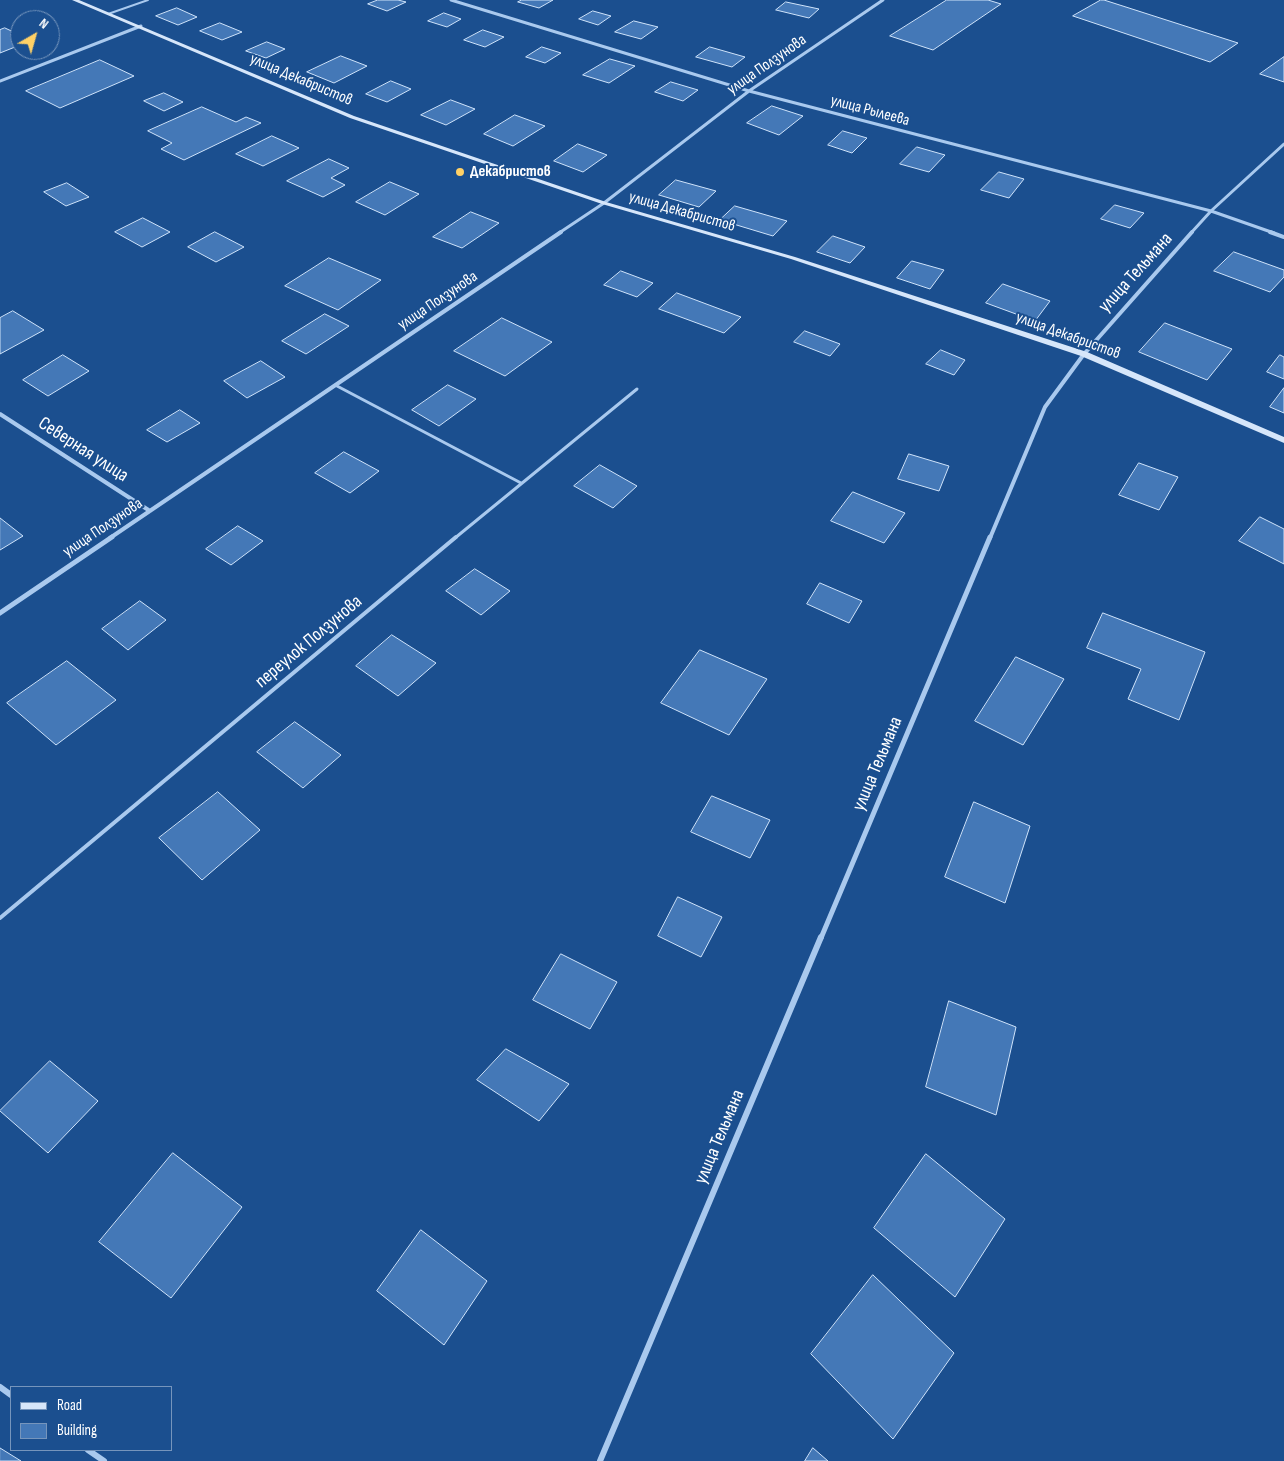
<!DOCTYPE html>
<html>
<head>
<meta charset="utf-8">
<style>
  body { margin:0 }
  #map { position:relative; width:1284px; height:1461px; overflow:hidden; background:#1b4f8f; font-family:"Sofia Sans Condensed",sans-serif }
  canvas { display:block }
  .legend { position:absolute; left:10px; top:1386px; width:162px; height:65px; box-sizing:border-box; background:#1b4f8f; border:1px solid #7695bc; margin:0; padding:6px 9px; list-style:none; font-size:15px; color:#fff }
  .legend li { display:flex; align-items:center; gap:10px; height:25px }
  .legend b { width:25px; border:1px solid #7695bc }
  .north { position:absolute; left:10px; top:10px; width:50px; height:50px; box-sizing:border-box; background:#1b4f8f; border:1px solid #7695bc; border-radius:50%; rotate:38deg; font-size:14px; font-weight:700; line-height:20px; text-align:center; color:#fff }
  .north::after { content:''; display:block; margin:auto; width:18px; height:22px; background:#ffd166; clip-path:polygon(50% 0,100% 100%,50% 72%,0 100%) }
</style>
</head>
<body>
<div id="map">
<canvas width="1284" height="1461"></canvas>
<ul class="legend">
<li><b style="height:6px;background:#d6e6fa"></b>Road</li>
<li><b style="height:14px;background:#4478b7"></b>Building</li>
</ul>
<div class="north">N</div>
</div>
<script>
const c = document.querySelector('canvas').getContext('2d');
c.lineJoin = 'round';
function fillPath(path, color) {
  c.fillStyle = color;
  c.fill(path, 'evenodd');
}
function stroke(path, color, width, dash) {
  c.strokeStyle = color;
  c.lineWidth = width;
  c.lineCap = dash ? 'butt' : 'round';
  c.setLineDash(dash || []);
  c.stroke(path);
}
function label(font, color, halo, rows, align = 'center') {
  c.font = font + ' "Sofia Sans Condensed",sans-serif';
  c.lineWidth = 4;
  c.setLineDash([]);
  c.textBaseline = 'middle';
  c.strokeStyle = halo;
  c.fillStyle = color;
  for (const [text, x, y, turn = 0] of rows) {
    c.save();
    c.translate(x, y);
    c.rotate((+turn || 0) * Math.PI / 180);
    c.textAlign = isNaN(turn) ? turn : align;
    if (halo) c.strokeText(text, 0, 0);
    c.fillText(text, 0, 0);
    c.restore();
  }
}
const building = new Path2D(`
  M378 0H398L406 2 387 11 368 4Z
  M522 0H553L539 8 518 2Z
  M947 0H988L1001 4 933 50 890 36Z
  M1101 0H1104L1238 43 1210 62 1073 16Z
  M786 2 819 9 809 18 776 10Z
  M177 8 197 17 178 25 156 16Z
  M593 11 611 16 598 25 579 19Z
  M444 13 461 19 447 27 428 21Z
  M634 21 658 27 641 39 615 32Z
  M220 23 242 32 222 40 200 31Z
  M5 28 20 35V45L0 53V30Z
  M483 30 504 37 485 47 464 40Z
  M267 42 285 49 266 58 246 51Z
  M542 47 561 53 545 63 526 57Z
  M710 47 745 57 732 67 696 57Z
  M341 56 367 66 334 83 307 72Z
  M1284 57V82L1260 74Z
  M610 59 635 66 609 83 583 75Z
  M100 60 134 76 60 108 26 91Z
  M391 81 411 89 387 102 366 94Z
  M671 82 698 90 683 101 655 92Z
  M164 93 183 102 164 111 144 101Z
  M451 100 475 109 446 125 421 115Z
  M772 106 803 116 779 135 747 123Z
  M202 107 236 122 246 117 261 123 184 160 161 149 172 143 148 131Z
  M515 115 545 126 513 146 484 134Z
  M843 131 867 138 852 153 828 145Z
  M272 136 299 148 263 166 236 154Z
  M578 144 607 155 583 172 554 161Z
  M917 147 945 155 929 172 900 164Z
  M329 159 349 168 331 178 345 185 323 197 287 181Z
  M999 172 1024 179 1009 198 981 190Z
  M676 180 716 191 699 207 659 195Z
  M390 182 419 194 385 215 356 202Z
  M67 183 89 197 66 206 44 192Z
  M1115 205 1144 213 1130 228 1101 219Z
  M735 206 787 221 773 236 720 220Z
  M471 212 499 223 462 248 433 237Z
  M143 218 170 232 142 247 115 232Z
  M215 232 244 247 216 262 188 247Z
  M833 236 865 247 850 263 817 252Z
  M1234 252 1284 270V277L1270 292 1214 271Z
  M329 258 381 280 338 310 285 286Z
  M912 261 944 270 930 289 897 278Z
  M621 271 653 283 637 297 604 285Z
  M1003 284 1050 301 1035 321 986 303Z
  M677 293 741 317 724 333 659 309Z
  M13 311 44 330 0 354V318Z
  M325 314 349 326 306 354 282 341Z
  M502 318 552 342 505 376 454 351Z
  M1165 323 1232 349 1207 380 1139 352Z
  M805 331 840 344 830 356 794 342Z
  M941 350 965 360 954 375 926 364Z
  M63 355 89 371 48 396 23 380Z
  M1280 355 1284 357V379L1267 372Z
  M261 361 285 377 247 398 224 381Z
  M448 385 476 399 439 426 412 410Z
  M1284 388V413L1270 407Z
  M180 410 200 423 167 442 147 430Z
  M344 452 379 471 350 493 315 473Z
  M909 454 949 466 939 491 898 479Z
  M1139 463 1178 477 1159 510 1119 495Z
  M600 465 637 486 613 508 574 486Z
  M853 492 905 513 884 543 831 521Z
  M1260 517 1284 529V564L1239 541Z
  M0 518 23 536 0 550Z
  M238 526 263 541 231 565 206 549Z
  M475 569 510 591 481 615 446 591Z
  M820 583 862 601 849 623 807 604Z
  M140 601 166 620 128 650 102 629Z
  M1103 613 1205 652 1179 720 1128 699 1141 669 1087 648Z
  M392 635 436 663 398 696 356 666Z
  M700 650 767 679 729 735 661 703Z
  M1016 657 1064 679 1023 745 975 721Z
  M67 661 116 700 56 745 7 703Z
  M295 722 341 755 303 788 257 752Z
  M218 792 260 830 202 880 159 838Z
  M712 796 770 820 750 858 691 832Z
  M974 802 1030 826 1005 903 945 877Z
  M678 897 722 917 701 957 658 936Z
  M561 954 617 982 590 1029 533 1000Z
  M949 1001 1016 1027 996 1115 926 1087Z
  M506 1049 569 1084 539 1121 477 1080Z
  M50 1061 98 1101 48 1153 0 1111Z
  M173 1153 242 1207 171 1298 99 1242Z
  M926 1154 1005 1219 955 1297 874 1228Z
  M421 1230 487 1281 444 1345 377 1291Z
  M873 1275 954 1353 893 1439 811 1354Z
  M0 1448 21 1461H0Z
  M813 1448 828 1461H805Z`);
const laneFar2 = new Path2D(`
  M108 14 148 0`);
const laneFar1 = new Path2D(`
  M337 386 521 483
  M455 538 637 389`);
const lane = new Path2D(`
  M0 918 456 537`);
const streetFar3 = new Path2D(`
  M451 0 749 91 1211 211 1274 233
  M0 81 141 26
  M559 233 604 203 749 91 883 0
  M1191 233 1211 211 1284 144`);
const streetFar2 = new Path2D(`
  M1270 232 1284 237
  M0 414 150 511
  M110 538 561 232
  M990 538 1045 407 1084 354 1192 232`);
const streetFar1 = new Path2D(`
  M0 613 112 537
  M821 938 990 537`);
const street = new Path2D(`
  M0 1387 11 1395
  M88 1450 104 1461
  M600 1461 821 937`);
const secondary = new Path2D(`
  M72 0H79L354 116 606 202 795 257 1087 352 1284 437V443L1081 356 791 259 602 204 350 118Z`);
const markers = [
  [460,172,5,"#ffd166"]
];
const farStreetnames = [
  ["улица Ползунова",767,65,-35],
  ["улица Декабристов",301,80,23],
  ["улица Рылеева",870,111,15],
  ["улица Декабристов",682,212,16],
  ["улица Ползунова",438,301,-34],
  ["улица Декабристов",1068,336,20],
  ["улица Ползунова",103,528,-34]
];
const farPoinames = [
  ["Декабристов",470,172]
];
const streetNames = [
  ["улица Тельмана",1136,273,-48],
  ["Северная улица",83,450,33],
  ["переулок Ползунова",309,642,-40],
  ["улица Тельмана",878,764,-67],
  ["улица Тельмана",720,1137,-67]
];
fillPath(building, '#4478b7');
stroke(building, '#cfe3fa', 1);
stroke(laneFar2, '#a9c9ee', 2);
stroke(laneFar1, '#a9c9ee', 3);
stroke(lane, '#a9c9ee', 4);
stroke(streetFar3, '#a9c9ee', 3);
stroke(streetFar2, '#a9c9ee', 4);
stroke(streetFar1, '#a9c9ee', 5);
stroke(street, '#a9c9ee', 6);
fillPath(secondary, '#d6e6fa');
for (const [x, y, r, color] of markers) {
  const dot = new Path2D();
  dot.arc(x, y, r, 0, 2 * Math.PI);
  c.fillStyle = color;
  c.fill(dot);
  stroke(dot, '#1b4f8f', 2);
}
label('16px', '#fff', '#1b4f8f', farStreetnames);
label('bold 16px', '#fff', '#1b4f8f', farPoinames, 'left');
label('19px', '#fff', '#1b4f8f', streetNames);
</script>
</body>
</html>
